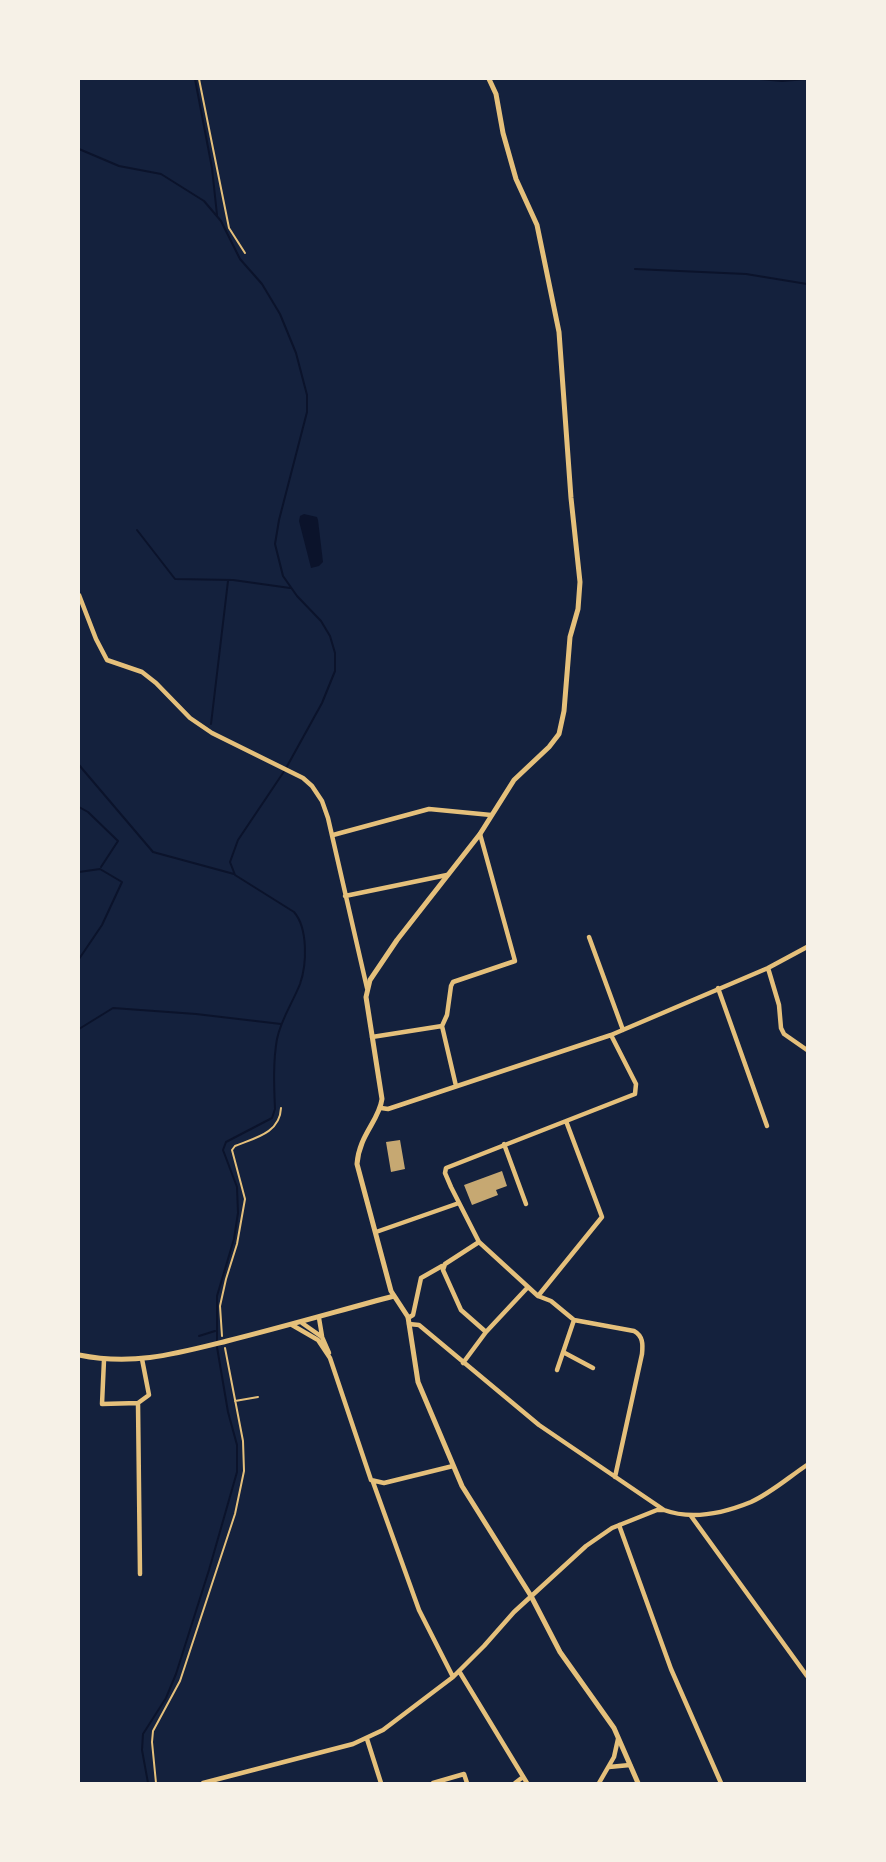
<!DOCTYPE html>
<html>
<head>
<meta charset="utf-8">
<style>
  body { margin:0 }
  #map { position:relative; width:886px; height:1862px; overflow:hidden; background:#14213d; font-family:Rubik,sans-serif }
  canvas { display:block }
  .frame { position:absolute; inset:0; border:80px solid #f6f1e7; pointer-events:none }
</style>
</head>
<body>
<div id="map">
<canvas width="886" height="1862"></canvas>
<div class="frame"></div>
</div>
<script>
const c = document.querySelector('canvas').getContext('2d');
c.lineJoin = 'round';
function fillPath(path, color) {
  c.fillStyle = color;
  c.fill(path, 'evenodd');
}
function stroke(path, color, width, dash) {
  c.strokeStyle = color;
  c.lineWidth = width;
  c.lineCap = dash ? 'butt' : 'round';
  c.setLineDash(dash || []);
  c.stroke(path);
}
const water = new Path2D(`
  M304 514 317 517 318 520 323 562 319 566 311 568 299 521 300 516Z`);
const stream = new Path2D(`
  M195 79 212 168 217 215
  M760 79 782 81 806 79
  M79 149 119 166 161 174 204 201 221 221 240 259 262 284 280 314 296 353 307 395V412L279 520 275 544 283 576 297 596 321 621 330 636 335 653V671L322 703 285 770 238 840 230 862 235 875 294 912C308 928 307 964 300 984 293 1002 281 1019 277 1039 273 1061 274 1086 275 1109L272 1118 226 1142 223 1150 237 1187 238 1213 234 1239 217 1296V1341
  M635 269 746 274 807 284
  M137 530 175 579 233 580 290 588
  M211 724 228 581
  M79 765 153 852 234 874
  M79 807 88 812 118 841 101 867
  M79 872 100 869 122 882 102 925 79 959
  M79 1029 113 1008 196 1014 281 1024
  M199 1336 215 1331
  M148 1783 142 1750 143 1734 166 1698 176 1674 209 1570 237 1472V1445L228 1412 217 1347`);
const building = new Path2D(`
  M400 1140 405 1169 391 1172 386 1142Z
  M502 1171 507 1186 496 1190 498 1195 472 1205 464 1185Z`);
const path = new Path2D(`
  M199 79 229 228 245 253
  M222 1336 220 1306 226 1279 237 1244 245 1199 232 1150 235 1146C255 1138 280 1133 281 1108
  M235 1401 258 1397
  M156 1783 152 1742 153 1731 180 1681 235 1514 244 1471 243 1441 225 1348`);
const minor = new Path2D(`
  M79 595 96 639 107 660 142 672 156 683 190 718 212 733 303 778 312 786 322 801 328 818 367 988
  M333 835 429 809 491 815
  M345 896 447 875
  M589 937 623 1030
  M768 968 779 1005 781 1028 784 1034 807 1050
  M718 988 767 1126
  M442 1026 456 1086
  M372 1037 442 1026 447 1015 451 986 453 982 515 961 480 834
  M381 1108 388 1109 611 1035 768 968 807 947
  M566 1121 602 1217 538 1296 479 1242 451 1187 445 1173 446 1168 635 1094 636 1084 611 1035
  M504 1144 526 1204
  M376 1232 459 1203
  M479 1242 445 1264 443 1270 461 1310 486 1332
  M538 1296 551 1301 574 1320 634 1331C643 1336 643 1344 642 1354L615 1477
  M319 1318 322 1336
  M408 1318 413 1315 421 1278 442 1266
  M302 1323 322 1337 329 1353
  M409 1324 419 1325 539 1425 664 1510C691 1520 724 1513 751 1502 771 1493 789 1477 807 1465
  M292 1325 318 1340 330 1358 371 1480 384 1483 453 1466
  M563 1352 593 1368
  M104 1360 102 1404 138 1403 140 1574
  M463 1363 486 1332 528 1287
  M557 1370 574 1320
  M138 1403 149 1395 142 1359
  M373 1482 419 1610 453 1677
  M691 1516 807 1676
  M619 1525 671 1669 721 1783
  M459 1671 527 1783
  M367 1739 381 1783
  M609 1767 630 1765
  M203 1783 353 1744 383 1730 453 1677 484 1646 514 1612 586 1546 612 1528 657 1510H664
  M433 1783 464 1774 467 1783
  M515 1783 523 1777
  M599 1783 614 1757 618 1739`);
const tertiary = new Path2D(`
  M489 79 496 94 503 133 516 179 537 225 559 332 571 498 580 582 578 609 570 637 564 711 559 734 549 747 514 780 480 834 397 940 370 980 366 997 382 1099C379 1121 359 1135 357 1164L391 1291 408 1317 418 1382 462 1486 531 1596 560 1652 614 1728 638 1783
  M79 1355C133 1366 175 1354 227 1341 283 1327 338 1311 394 1296`);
fillPath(water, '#0b132b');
stroke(stream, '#0b132b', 2);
fillPath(building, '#c6a872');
stroke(path, '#e5c07b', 2);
stroke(minor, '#e5c07b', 4.5);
stroke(tertiary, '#e5c07b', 5);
</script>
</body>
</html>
